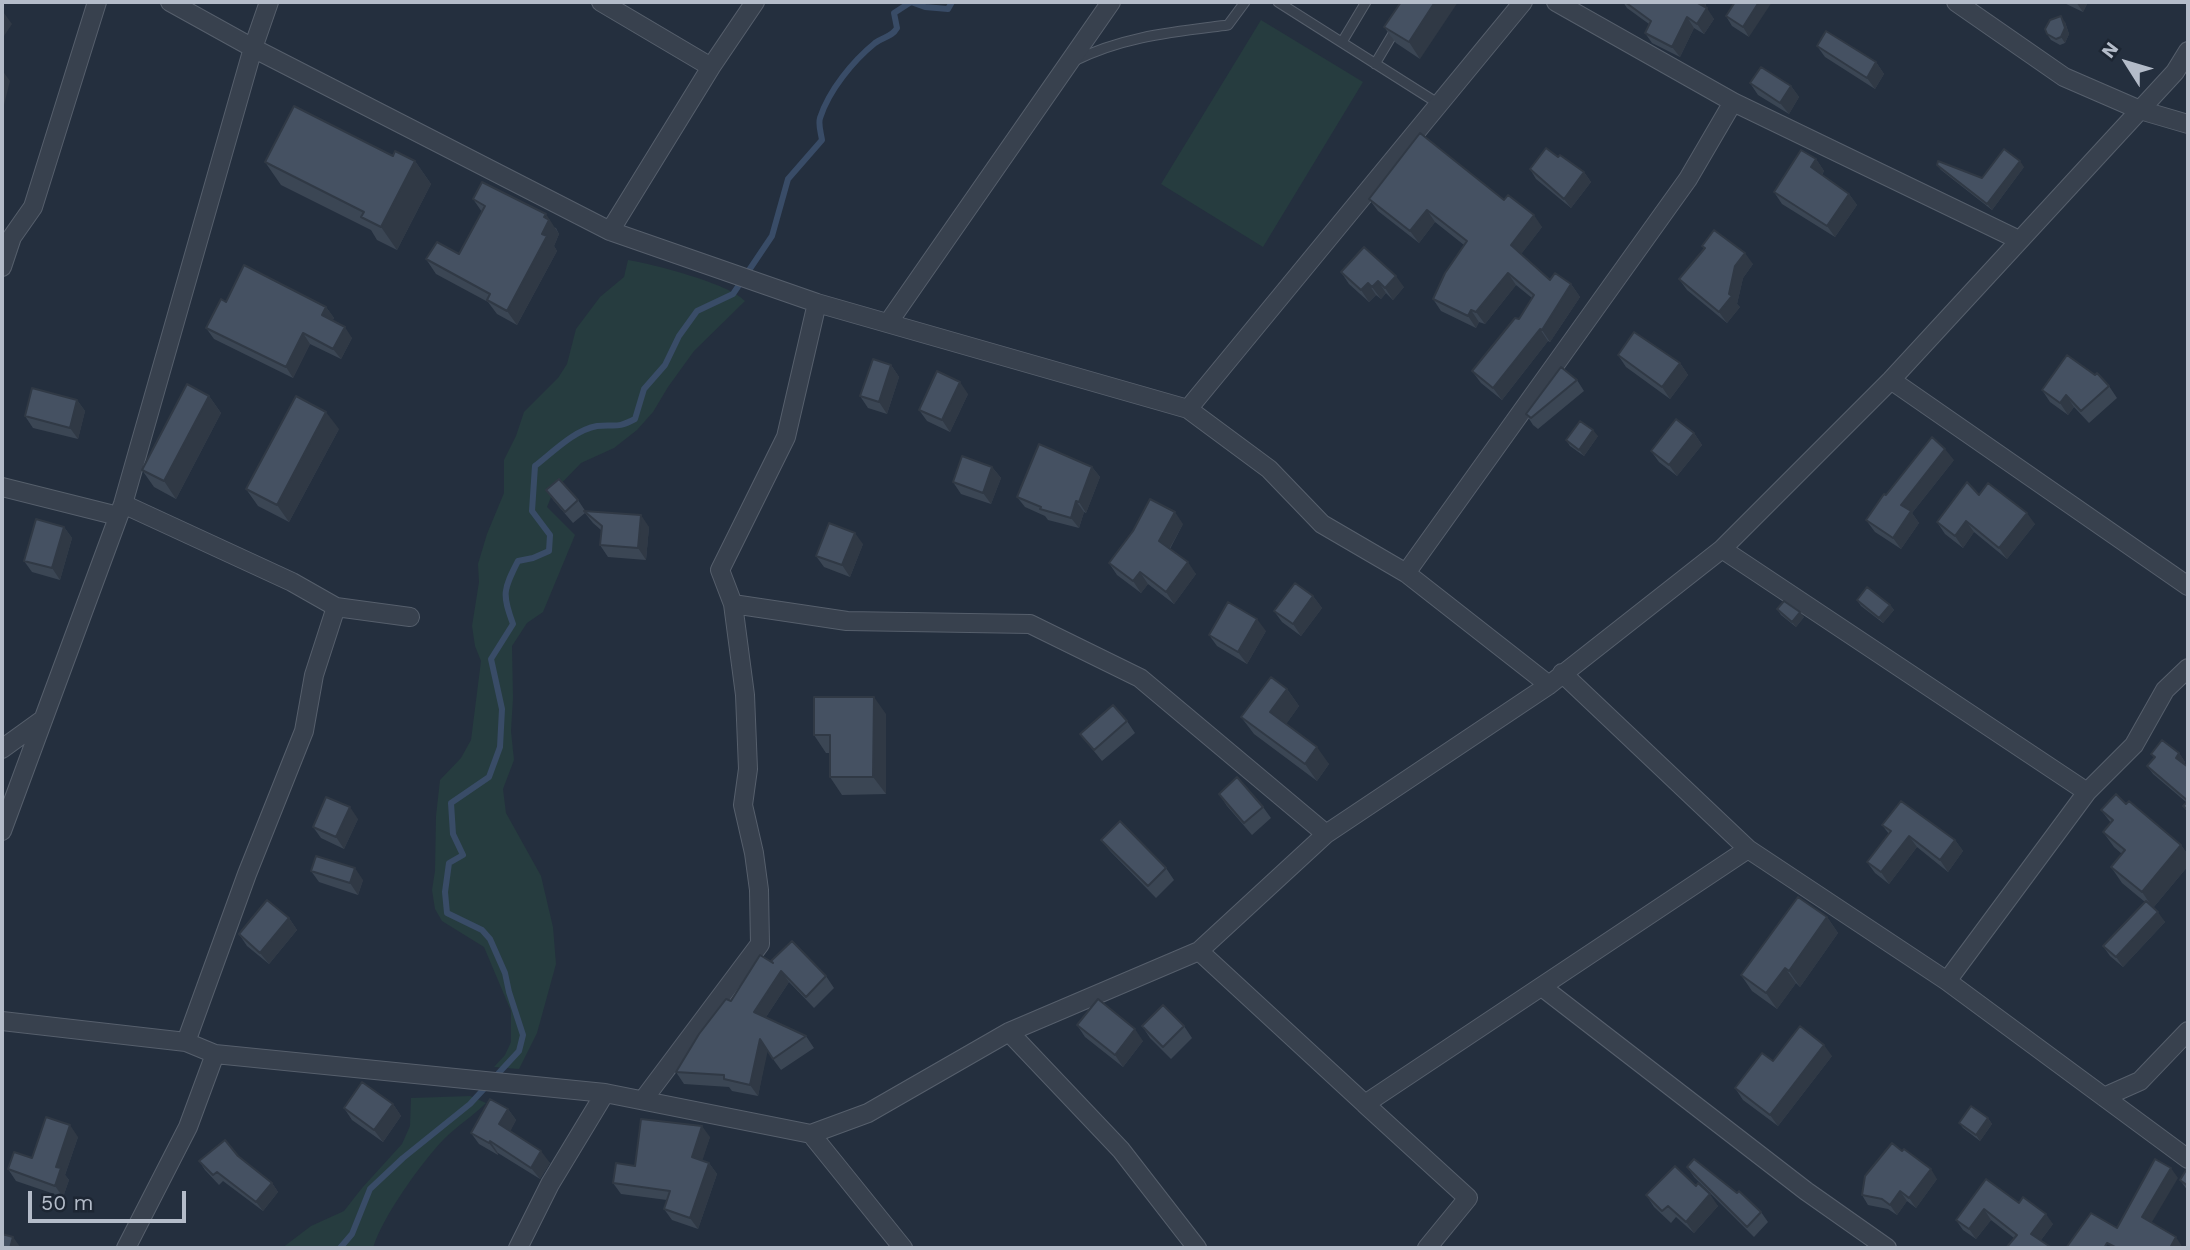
<!DOCTYPE html>
<html>
<head>
<meta charset="utf-8">
<style>
  body { margin:0 }
  #map { position:relative; width:2190px; height:1250px; overflow:hidden; background:#242f3e; font-family:"Work Sans",sans-serif }
  canvas { display:block }
  .frame { position:absolute; inset:0; border:4px solid #b4bcc9; pointer-events:none }
  .north { position:absolute; left:2092px; top:28px; width:70px; height:70px; -webkit-text-stroke:5px #1d2633; paint-order:stroke; rotate:307deg; font-size:19px; font-weight:700; line-height:28px; text-align:center; color:#b4bcc9 }
  .north::after { content:''; display:block; margin:auto; width:24px; height:32px; background:#b4bcc9; clip-path:polygon(50% 0,100% 100%,50% 72%,0 100%) }
  .scale { position:absolute; left:28px; top:1191px; width:158px; height:32px; box-sizing:border-box; border:4px solid #b4bcc9; border-top:0; padding-left:9px; font-size:21px; line-height:24px; white-space:nowrap; color:#b4bcc9; -webkit-text-stroke:5px #1d2633; paint-order:stroke }
</style>
</head>
<body>
<div id="map">
<canvas width="2190" height="1250"></canvas>
<div class="frame"></div>
<div class="north">N</div>
<div class="scale">50 m</div>
</div>
<script>
const c = document.querySelector('canvas').getContext('2d');
c.lineJoin = 'round';
function fillPath(path, color) {
  c.fillStyle = color;
  c.fill(path, 'evenodd');
}
function stroke(path, color, width, dash) {
  c.strokeStyle = color;
  c.lineWidth = width;
  c.lineCap = dash ? 'butt' : 'round';
  c.setLineDash(dash || []);
  c.stroke(path);
}
const green = new Path2D(`
  M1261 20 1363 82 1263 247 1161 184Z
  M628 260C653 264 730 284 745 301L694 351 668 387 653 412 637 430 614 448 581 463 553 492 547 507 575 535 543 612 527 623 512 646 513 698 511 731 514 760 503 789 506 813 541 876 553 927 556 964 537 1033 519 1069 494 1067 505 1055 511 1042V1011L484 947 442 921 435 909 432 890 435 871 436 816 440 780 461 758 471 740 481 661 475 646 472 626 479 582 478 564 487 534 504 493V460L516 436 524 412 558 378 567 364 576 329 600 297 624 277Z
  M470 1096 486 1103C473 1116 457 1126 444 1139 421 1163 383 1216 373 1248H282L311 1226 344 1211 362 1188 402 1144 410 1126 411 1098Z`);
const stream = new Path2D(`
  M340 1248 352 1234 370 1189 403 1158 470 1104 519 1051 523 1035 509 992 505 973 490 939 482 930 447 913 445 892 449 863 463 855 453 834 451 803 489 777 500 747 502 709 491 659 513 624C502 594 503 590 518 561L533 558 549 551 550 535 532 511 535 466C552 453 574 430 597 426 616 424 616 429 635 419L644 389 665 365 679 336 697 311 733 294 772 236 788 179 822 140C821 133 818 125 820 118 829 90 853 61 875 43 883 37 892 37 897 28L894 13 911 2 925 7 948 9 952 2`);
const service = new Path2D(`
  M1278 2 1439 104
  M1342 42 1366 2
  M1074 61C1124 36 1173 32 1228 25L1245 2
  M1375 64 1397 27`);
const minor = new Path2D(`
  M170 2 253 48 610 231 817 303 1188 409 1523 2
  M601 2 711 67
  M1556 2 1733 102 2019 240
  M1956 2 2064 77 2140 110 2175 72 2188 51
  M610 231 711 67 755 2
  M2 267 12 237 33 207 97 2
  M817 303 786 437 720 570 733 604 847 621 1030 624 1140 678 1326 834
  M888 323 1111 2
  M1891 380 2188 586
  M1188 409 1269 469 1322 524 1406 573 1549 685
  M2 487 118 516
  M123 504 292 582 336 607 410 617
  M1722 549 2087 792
  M1406 573 1688 179 1733 102
  M1562 673 1748 849 1947 981 2188 1159
  M2 749 42 720
  M2 831 123 504 253 48 269 2
  M1199 951 1365 1104 1748 849
  M1947 981 2087 792 2134 745 2165 690 2188 668
  M1542 987 1806 1191 1887 1248
  M2 1021 186 1042 215 1054 605 1093 811 1134 868 1113 1009 1032 1199 951 1326 834 1549 685 1722 549 1891 380 2140 110 2188 124
  M1009 1032 1121 1150 1197 1248
  M186 1042 247 874 304 731 314 675 336 607
  M2104 1097 2140 1081 2188 1031
  M643 1100 760 944 759 890 754 853 743 805 748 769 745 695 733 604
  M1365 1104 1468 1198 1427 1248
  M811 1134 903 1248
  M126 1248 188 1127 215 1054
  M518 1248 550 1184 605 1093`);
const wall = new Path2D(`
  M1401 2 1420 59 1396 43 1384 27Z
  M1623 2H1707L1705 7 1714 19 1704 34 1694 28 1680 57 1652 43 1645 33 1649 24 1627 8Z
  M1735 2 1749 37 1732 26 1726 16Z
  M2062 2H2088L2083 12Z
  M2065 22 2069 34 2065 43 2060 45 2051 40 2047 34Z
  M1817 46 1876 62 1884 74 1875 89 1825 57Z
  M1750 83 1791 86 1799 97 1789 114 1758 95Z
  M393 156 415 161 431 184 397 250 377 240 371 230 281 185 265 162Z
  M1816 159 1824 171 1822 175 1849 194 1857 205 1835 237 1782 204 1774 192Z
  M1937 165 1982 178 2024 167 1992 210 1941 170Z
  M1530 169 1584 172 1591 182 1571 208 1536 179Z
  M473 199 556 228 559 234 554 246 557 251 517 325 497 314 488 302 436 274 426 259 459 254 482 212Z
  M1369 199 1504 200 1542 227 1521 254 1550 280 1571 284 1580 297 1550 342 1548 341 1502 400 1481 383 1472 371 1519 319 1532 298 1516 285 1485 324 1479 322 1476 328 1441 311 1433 299 1464 245 1435 222 1419 243 1378 211Z
  M1702 246 1753 264 1743 278 1737 304 1740 307 1727 323 1687 290 1679 279 1704 249Z
  M1341 272 1404 287 1393 300 1386 293 1381 299 1376 295 1369 302 1349 284Z
  M226 302 326 307 334 318 332 321 352 338 341 359 310 344 293 378 214 339 206 328Z
  M1618 355 1680 363 1688 375 1670 399 1626 367Z
  M891 365 899 377 887 414 868 408 860 396Z
  M1577 380 1584 391 1538 429 1533 425 1526 414Z
  M2109 386 2117 398 2089 423 2074 407 2068 415 2050 402 2042 390Z
  M968 394 950 432 927 421 919 410Z
  M209 396 221 413 176 499 154 487 142 470Z
  M77 400 85 411 78 439 33 428 25 416Z
  M339 429 289 522 258 506 246 489Z
  M1694 433 1702 445 1677 476 1659 462 1651 451Z
  M1598 436 1584 456 1570 446 1566 440Z
  M1954 460 1912 513 1919 523 1901 549 1875 532 1866 520 1886 495Z
  M992 467 1001 478 991 504 961 494 953 482Z
  M1092 467 1100 477 1086 513 1084 512 1079 528 1048 520 1045 516 1025 507 1017 497Z
  M546 490 578 500 586 512 649 527 646 560 608 557 600 545 601 530 593 523 585 513 573 523 554 501Z
  M1979 495 2035 524 2007 559 1974 532 1963 548 1945 534 1937 522Z
  M1183 524 1170 549 1196 574 1174 604 1148 584 1141 593 1117 575 1109 563Z
  M64 527 72 538 60 580 32 572 24 561Z
  M863 544 850 577 824 567 816 556Z
  M1313 596 1322 608 1301 636 1282 622 1274 611Z
  M1857 600 1890 605 1894 610 1883 623 1861 606Z
  M1777 609 1804 617 1796 627 1781 615Z
  M1266 631 1247 664 1217 646 1209 635Z
  M1287 689 1299 706 1286 724 1329 764 1317 781 1254 734 1241 717Z
  M886 714V794L842 795 830 777V753H826L814 735Z
  M1127 721 1135 733 1102 761 1080 734Z
  M2179 753 2185 762 2184 764 2188 767V813L2183 806 2186 802 2153 774 2147 766 2154 758 2151 754Z
  M1219 794 1263 807 1271 818 1252 835 1227 806Z
  M2126 804 2181 845 2188 855V866L2153 908 2165 922 2123 967 2110 956 2103 946 2145 902 2122 883 2111 867 2122 854 2114 847 2103 832 2111 823 2101 810Z
  M358 819 344 849 321 838 313 827Z
  M1882 825 1955 840 1963 851 1948 872 1917 847 1889 884 1875 873 1867 862 1889 834Z
  M1101 840 1166 868 1174 880 1156 898 1110 851Z
  M311 871 363 880 358 895 319 882Z
  M1827 917 1838 933 1800 987 1796 983 1777 1009 1752 991 1741 975Z
  M289 918 297 930 269 964 247 946 239 934Z
  M772 962 826 976 834 988 814 1008 789 982 766 1017 806 1036 814 1048 781 1070 767 1051 758 1096 732 1091 729 1087 684 1084 676 1072 731 1001Z
  M1077 1025 1143 1041 1123 1067 1085 1037Z
  M1142 1026H1184L1192 1038 1171 1059 1150 1038Z
  M1832 1056 1778 1126 1743 1100 1735 1088 1773 1061Z
  M393 1104 401 1116 383 1142 352 1120 344 1108Z
  M508 1109 516 1120 510 1131 550 1163 540 1179 498 1153V1155L479 1144 471 1133Z
  M1988 1118 1992 1124 1980 1141 1963 1128 1959 1123Z
  M78 1137 65 1175 69 1180 63 1197 16 1181 8 1169Z
  M710 1137 702 1160 709 1163 717 1174 698 1229 672 1220 664 1209 667 1200 621 1194 613 1183 635 1166Z
  M238 1156 272 1183 278 1192 263 1211 223 1181 219 1185 205 1170 199 1161Z
  M1687 1167 1761 1212 1768 1222 1754 1237 1694 1177Z
  M2188 1167V1191L2180 1180Z
  M1937 1179 1916 1208 1907 1201 1897 1215 1888 1209 1868 1205 1862 1195Z
  M1986 1179 2019 1203 2053 1224 2041 1240 2014 1238 1991 1220 1976 1239 1963 1230 1956 1220Z
  M1696 1186 1718 1206 1694 1233 1676 1217 1671 1223 1654 1207 1646 1195Z`);
const shadedWall = new Path2D(`
  M1435 2H1458L1420 59 1409 42Z
  M1696 2H1707L1702 11Z
  M1759 2H1772L1749 37 1743 27Z
  M2076 2H2088L2083 12Z
  M1707 8 1714 19 1704 34 1697 24Z
  M4 13 12 24 2 39V16Z
  M2061 16 2065 22 2069 34 2065 43 2061 37Z
  M1687 17 1694 28 1680 57 1672 47Z
  M1876 62 1884 74 1875 89 1867 78Z
  M2 70 10 81 3 109 2 108Z
  M1791 86 1799 97 1789 114 1780 103Z
  M1816 159 1824 171 1819 179 1811 167Z
  M415 161 431 184 397 250 381 227Z
  M2020 161 2024 167 1992 210 1987 204Z
  M1584 172 1591 182 1571 208 1564 199Z
  M1849 194 1857 205 1835 237 1827 226Z
  M1427 210 1435 222 1419 243 1410 231Z
  M546 214 559 234 554 246 557 251 517 325 507 311 542 234Z
  M1534 215 1542 227 1519 257 1511 245Z
  M1745 253 1753 264 1743 278 1737 304 1740 307 1727 323 1719 312 1729 294 1735 266Z
  M1508 273 1516 285 1485 324 1476 312Z
  M1396 276 1404 287 1393 300 1385 288Z
  M1378 281 1386 293 1381 299 1372 287Z
  M1368 283 1376 295 1369 302 1361 290Z
  M1571 284 1580 297 1550 342 1542 330Z
  M326 307 334 318 330 326 322 315Z
  M1471 310 1479 322 1476 328 1468 316Z
  M345 327 352 338 341 359 333 349Z
  M1540 329 1548 341 1502 400 1493 388Z
  M303 333 310 344 293 378 286 367Z
  M1680 363 1688 375 1670 399 1662 387Z
  M891 365 899 377 887 414 879 402Z
  M960 382 968 394 950 432 942 420Z
  M2066 395 2074 407 2068 415 2060 403Z
  M209 396 221 413 176 499 164 481Z
  M77 400 85 411 78 439 70 428Z
  M326 412 339 429 289 522 277 505Z
  M1593 430 1598 436 1584 456 1579 450Z
  M1694 433 1702 445 1677 476 1669 465Z
  M1945 449 1954 460 1912 513 1919 523 1901 549 1893 538 1901 505Z
  M992 467 1001 478 991 504 983 493Z
  M1092 467 1100 477 1086 513 1079 502Z
  M1076 501 1084 512 1079 528 1071 518Z
  M1175 512 1183 524 1167 553 1159 541Z
  M2027 513 2035 524 2007 559 1999 548Z
  M641 515 649 527 646 560 638 548Z
  M1966 521 1974 532 1963 548 1955 536Z
  M64 527 72 538 60 580 52 568Z
  M855 533 863 544 850 577 842 565Z
  M1188 562 1196 574 1174 604 1166 592Z
  M1140 572 1148 584 1141 593 1133 581Z
  M1313 596 1322 608 1301 636 1293 624Z
  M1890 605 1894 610 1883 623 1879 618Z
  M1800 612 1804 617 1796 627 1792 622Z
  M1257 619 1266 631 1247 664 1238 652Z
  M1287 689 1299 706 1282 730 1270 712Z
  M874 697 886 714V794L873 777Z
  M1317 747 1329 764 1317 781 1305 764Z
  M2179 753 2185 762 2182 766 2176 758Z
  M350 807 358 819 344 849 336 837Z
  M1909 836 1917 847 1889 884 1881 872Z
  M1955 840 1963 851 1948 872 1940 860Z
  M2181 845 2188 855V866L2153 908 2142 892Z
  M355 868 363 880 358 895 350 883Z
  M2158 912 2165 922 2123 967 2116 957Z
  M1827 917 1838 933 1800 987 1789 971Z
  M289 918 297 930 269 964 260 953Z
  M1785 968 1796 983 1777 1009 1766 993Z
  M781 971 789 982 762 1023 754 1012Z
  M1135 1029 1143 1041 1123 1067 1115 1055Z
  M760 1039 768 1050 758 1096 750 1085Z
  M1824 1045 1832 1056 1778 1126 1770 1115Z
  M393 1104 401 1116 383 1142 374 1130Z
  M508 1109 516 1120 508 1136 499 1124Z
  M1988 1118 1992 1124 1980 1141 1976 1135Z
  M70 1125 78 1137 65 1175 69 1180 63 1197 55 1186 56 1167Z
  M702 1126 710 1137 700 1168 692 1157Z
  M490 1141 498 1153V1155L489 1143Z
  M541 1151 550 1163 540 1179 531 1168Z
  M709 1163 717 1174 698 1229 690 1218Z
  M2171 1168 2178 1178 2149 1227 2142 1217Z
  M1931 1169 1937 1179 1916 1208 1909 1198Z
  M272 1183 278 1192 263 1211 256 1202Z
  M1900 1191 1907 1201 1897 1215 1890 1205Z
  M1710 1194 1718 1206 1694 1233 1686 1222Z
  M1984 1209 1991 1220 1976 1239 1969 1229Z
  M2046 1214 2053 1224 2038 1244 2031 1234Z
  M13 1237 21 1248H10Z
  M2176 1237 2183 1248H2170Z`);
const building = new Path2D(`
  M1401 2H1435L1409 42 1384 27Z
  M1625 2H1696L1707 8 1697 24 1687 17 1672 47 1645 33 1651 21Z
  M1735 2H1759L1743 27 1726 16Z
  M2061 16 2065 28 2061 37 2056 39 2047 34 2045 29 2050 20Z
  M1826 31 1876 62 1867 78 1817 46Z
  M1761 67 1791 86 1780 103 1750 83Z
  M294 106 393 156 395 151 415 161 381 227 361 217 364 212 265 162Z
  M1420 133 1504 200 1508 195 1534 215 1511 245 1550 280 1555 273 1571 284 1542 330 1540 329 1493 388 1472 371 1515 318 1519 319 1534 295 1508 273 1476 312 1471 310 1468 316 1433 299 1445 273 1467 241 1427 210 1410 231 1369 199Z
  M1546 148 1558 157 1560 155 1584 172 1564 199 1530 169Z
  M2004 149 2020 161 1987 204 1937 165 1938 161 1982 178Z
  M1801 150 1816 159 1811 167 1849 194 1827 226 1774 192Z
  M482 182 546 214 544 217 549 220 542 234 547 236 507 311 487 300 490 294 426 259 437 242 459 254 485 206 473 199Z
  M1714 230 1745 253 1735 266 1729 294 1732 296 1719 312 1679 279 1705 248 1702 246Z
  M1364 247 1396 276 1385 288 1378 281 1372 287 1368 283 1361 290 1341 272Z
  M244 265 326 307 322 315 345 327 333 349 303 333 286 367 206 328 221 299 226 302Z
  M1634 332 1680 363 1662 387 1618 355Z
  M2067 355 2095 375 2097 373 2109 386 2081 411 2066 395 2060 403 2042 390Z
  M873 359 891 365 879 402 860 396Z
  M1561 367 1577 380 1531 418 1526 414Z
  M937 371 960 382 942 420 919 410Z
  M187 384 209 396 164 481 142 470Z
  M32 388 77 400 70 428 25 416Z
  M296 396 326 412 277 505 246 489Z
  M1676 419 1694 433 1669 465 1651 451Z
  M1580 421 1593 430 1579 450 1566 440Z
  M1932 437 1945 449 1901 505 1911 511 1893 538 1866 520 1884 494 1886 495Z
  M1039 444 1092 467 1079 502 1076 501 1071 518 1040 509 1041 507 1017 497Z
  M962 456 992 467 983 493 953 482Z
  M559 479 578 500 565 512 546 490Z
  M1967 482 1979 495 1988 483 2027 513 1999 548 1966 521 1955 536 1937 522Z
  M1150 499 1175 512 1159 541 1188 562 1166 592 1140 572 1133 581 1109 563 1133 531Z
  M584 511 641 515 638 548 600 545 602 526Z
  M36 519 64 527 52 568 24 561Z
  M829 523 855 533 842 565 816 556Z
  M1295 583 1313 596 1293 624 1274 611Z
  M1867 587 1890 605 1879 618 1857 600Z
  M1784 601 1800 612 1792 622 1777 609Z
  M1228 602 1257 619 1238 652 1209 635Z
  M1271 677 1287 689 1270 712 1317 747 1305 764 1241 717Z
  M814 697H874L873 777H830V735H814Z
  M1113 705 1127 721 1094 750 1080 734Z
  M2162 740 2179 753 2176 758 2188 767V810L2183 806 2188 801 2147 766 2155 757 2151 754Z
  M1237 777 1263 807 1244 823 1219 794Z
  M2116 794 2126 804 2129 801 2181 845 2142 892 2111 867 2125 850 2103 832 2113 820 2101 810Z
  M326 797 350 807 336 837 313 827Z
  M1901 801 1955 840 1940 860 1909 836 1881 872 1867 862 1891 831 1882 825Z
  M1120 821 1166 868 1148 886 1101 840Z
  M316 856 355 868 350 883 311 871Z
  M1798 897 1827 917 1789 971 1785 968 1766 993 1741 975Z
  M267 900 289 918 260 953 239 934Z
  M2146 901 2158 912 2116 957 2103 946Z
  M792 941 826 976 806 997 781 971 754 1012 806 1036 773 1059 760 1039 750 1085 724 1079V1075L676 1072 699 1034 726 999 731 1001 760 955 773 963 771 961Z
  M1098 999 1135 1029 1115 1055 1077 1025Z
  M1163 1005 1184 1026 1163 1047 1142 1026Z
  M1800 1026 1824 1045 1770 1115 1735 1088 1762 1053 1773 1061Z
  M362 1082 393 1104 374 1130 344 1108Z
  M490 1099 508 1109 499 1124 541 1151 531 1168 490 1141 489 1143 471 1133Z
  M1971 1106 1988 1118 1976 1135 1959 1123Z
  M46 1117 70 1125 56 1167 61 1168 55 1186 8 1169 14 1152 32 1158Z
  M641 1119 702 1126 692 1157 709 1163 690 1218 664 1209 670 1191 613 1183 616 1163 635 1166Z
  M225 1140 238 1156 272 1183 256 1202 217 1172 213 1175 199 1161Z
  M1892 1143 1902 1151 1904 1149 1931 1169 1909 1198 1900 1191 1890 1205 1882 1199 1862 1195 1865 1176Z
  M1694 1159 1737 1193 1739 1191 1761 1212 1747 1227 1687 1167Z
  M2155 1159 2171 1168 2142 1217 2176 1237 2170 1248H2117L2107 1243 2104 1248H2066L2091 1213 2117 1228Z
  M1675 1166 1696 1186 1698 1183 1710 1194 1686 1222 1668 1206 1662 1211 1646 1195Z
  M2188 1167V1186L2180 1180Z
  M1986 1179 2019 1203 2023 1197 2046 1214 2031 1234 2052 1248H2006L2017 1235 1984 1209 1969 1229 1956 1220Z
  M2 1234 13 1237 10 1248H2Z`);
fillPath(green, '#263c3f');
stroke(stream, '#394c67', 6);
stroke(service, '#565f6c', 11);
stroke(minor, '#565f6c', 20);
stroke(service, '#38414e', 9);
stroke(minor, '#38414e', 18);
fillPath(wall, '#3b4654');
fillPath(shadedWall, '#303945');
fillPath(building, '#455162');
stroke(building, '#303945', 2);
</script>
</body>
</html>
